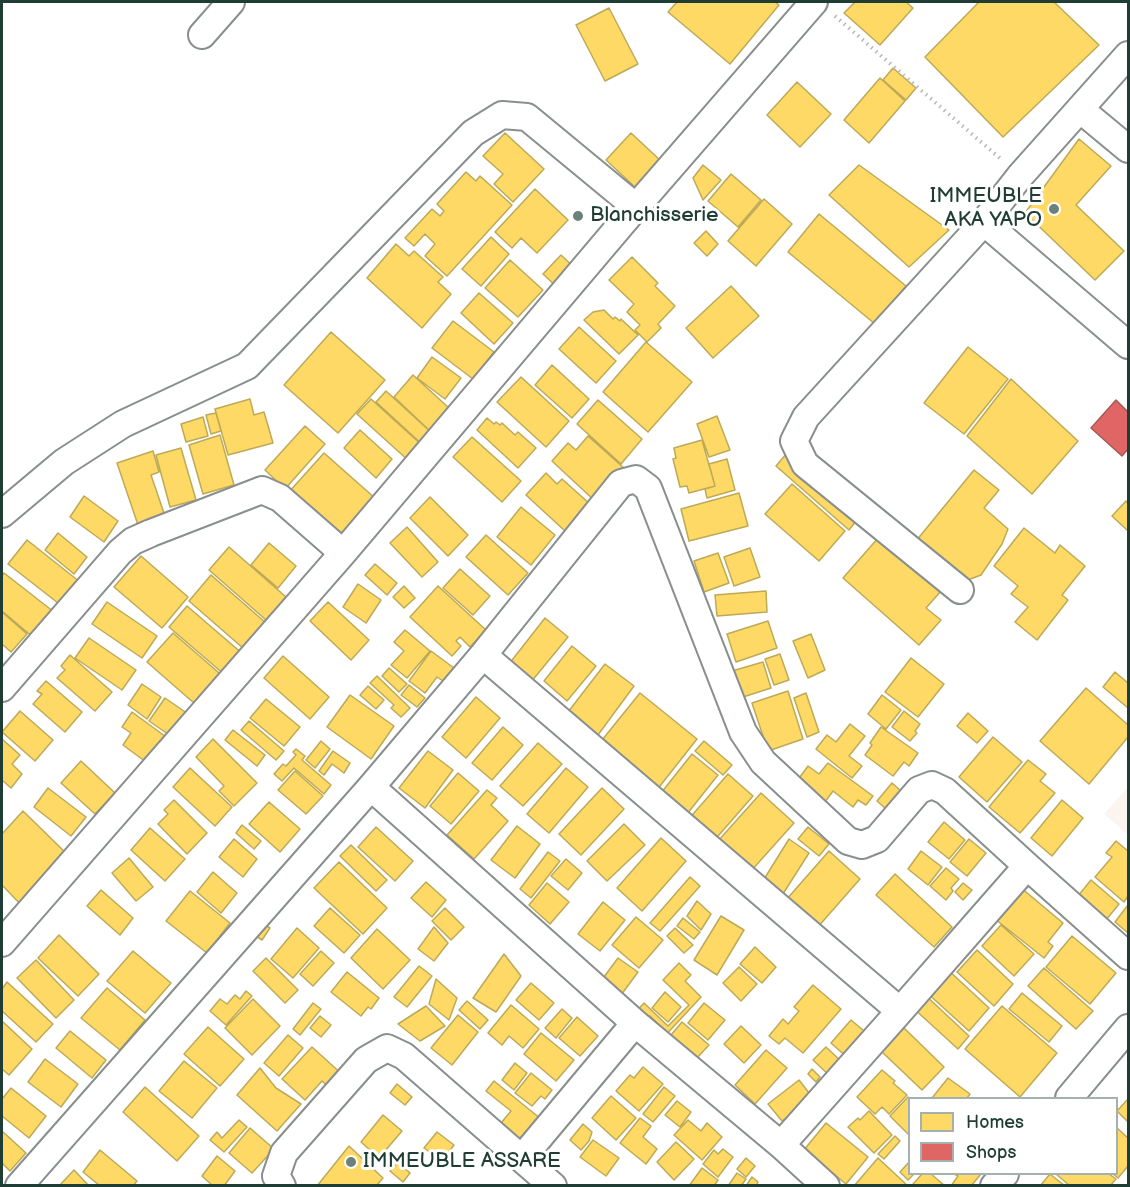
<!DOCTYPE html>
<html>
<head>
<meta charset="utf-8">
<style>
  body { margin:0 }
  #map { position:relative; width:1130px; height:1187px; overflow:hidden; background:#fff; font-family:"Balsamiq Sans",sans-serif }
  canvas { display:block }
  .frame { position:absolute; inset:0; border:3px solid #1f3d34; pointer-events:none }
  .legend { position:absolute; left:908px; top:1097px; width:210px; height:78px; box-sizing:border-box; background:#fff; border:2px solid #a5b1ae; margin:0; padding:8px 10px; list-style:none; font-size:18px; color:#1f3d34 }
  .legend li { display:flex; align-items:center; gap:12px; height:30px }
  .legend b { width:30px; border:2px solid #a5b1ae }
</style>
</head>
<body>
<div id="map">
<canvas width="1130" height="1187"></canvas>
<div class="frame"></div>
<ul class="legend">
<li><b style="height:16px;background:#ffd966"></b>Homes</li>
<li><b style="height:16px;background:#e06666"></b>Shops</li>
</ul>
</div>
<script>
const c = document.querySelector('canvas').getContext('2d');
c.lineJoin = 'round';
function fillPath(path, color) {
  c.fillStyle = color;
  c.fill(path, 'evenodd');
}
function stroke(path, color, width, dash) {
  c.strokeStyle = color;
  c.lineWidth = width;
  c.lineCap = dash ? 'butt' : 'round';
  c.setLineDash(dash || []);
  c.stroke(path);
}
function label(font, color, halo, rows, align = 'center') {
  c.font = font + ' "Balsamiq Sans",sans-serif';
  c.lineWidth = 6;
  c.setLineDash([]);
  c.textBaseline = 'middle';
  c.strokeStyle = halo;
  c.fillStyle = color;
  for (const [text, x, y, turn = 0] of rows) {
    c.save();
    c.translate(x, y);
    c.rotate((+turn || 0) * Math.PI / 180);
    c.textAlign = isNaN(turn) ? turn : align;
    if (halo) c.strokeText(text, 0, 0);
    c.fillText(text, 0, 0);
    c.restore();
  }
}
const built = new Path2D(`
  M1128 787V835L1104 814Z`);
const homes = new Path2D(`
  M677 2H775L779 5 730 64 668 12Z
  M855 2H906L913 8 880 45 844 13Z
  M979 2H1054L1099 45 1003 137 925 57Z
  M609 8 638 64 605 81 576 25Z
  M893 68 916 88 906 100 883 80Z
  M880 78 905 101 869 143 844 120Z
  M797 82 831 114 800 147 767 115Z
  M505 133 544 169 513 202 494 184 503 174 483 156Z
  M631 133 661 161 636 188 606 160Z
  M1079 139 1111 166 1076 205 1124 251 1095 280 1025 213Z
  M703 165 721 180 703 200 693 178Z
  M859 165 949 230 909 267 829 195Z
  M466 172 476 181 480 176 512 205 447 276 425 256 435 244 425 234 414 246 405 238 432 209 440 216 444 211 437 204Z
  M731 174 761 200 738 227 708 201Z
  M535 189 568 220 537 253 521 238 512 248 495 232Z
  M764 199 792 224 756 266 728 241Z
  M819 214 906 286 875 324 788 252Z
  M706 231 718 244 707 256 694 243Z
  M491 237 509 254 481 286 462 269Z
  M396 244 409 256 414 251 443 277 438 282 451 294 422 328 367 278Z
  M561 255 579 272 561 291 543 274Z
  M632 257 658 283 655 286 675 306 658 324 661 328 647 342 635 330 640 325 627 312 634 304 609 280Z
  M510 260 543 290 518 317 485 288Z
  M731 286 759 316 713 358 686 328Z
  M479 293 513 323 494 344 461 313Z
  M604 310 613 319 615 317 620 321 621 319 638 335 619 354 584 320 593 312Z
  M453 321 494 352 473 379 432 348Z
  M579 327 616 361 596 383 559 349Z
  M331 332 385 380 338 433 284 385Z
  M646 342 692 382 648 432 603 392Z
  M968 347 1008 379 964 434 924 403Z
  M432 357 461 378 445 399 417 378Z
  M552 365 589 399 572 418 535 385Z
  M413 375 450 409 430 431 394 397Z
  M521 377 569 421 546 447 497 402Z
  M1011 379 1078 441 1032 494 967 436Z
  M386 391 434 435 424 446 376 402Z
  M250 399 254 415 264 412 273 443 228 455 215 409Z
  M371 399 424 447 410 462 357 414Z
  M598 400 642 439 621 464 577 424Z
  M216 413 221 431 211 434 206 415Z
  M717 416 730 450 709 457 697 424Z
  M203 417 208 436 186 442 181 424Z
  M487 418 494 424 496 422 500 425 502 423 515 435 518 432 536 448 518 468 477 430Z
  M305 426 325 444 285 489 265 470Z
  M360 430 392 459 376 478 344 448Z
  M220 435 234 485 203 494 189 445Z
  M588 436 625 469 596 502 552 461 568 443 576 450Z
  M472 437 521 481 502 502 453 457Z
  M702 440 715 486 689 493 687 486 680 487 673 459 676 458 674 448Z
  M181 448 196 500 170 507 156 455Z
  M153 451 159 472 151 475 165 516 138 525 117 463Z
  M324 453 376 499 340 540 288 493Z
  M787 453 860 516 849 530 776 466Z
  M727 459 735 490 707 498 705 489 715 486 709 464Z
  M974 470 999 490 984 508 1008 529 1002 544 981 575 965 581 916 541Z
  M546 473 557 484 562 479 590 504 565 531 526 495Z
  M792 484 845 531 819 561 765 514Z
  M739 493 748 526 689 541 681 509Z
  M84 496 118 521 104 542 70 517Z
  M430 497 468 535 448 556 410 518Z
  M1126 501 1128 504V531L1112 516Z
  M521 507 555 535 531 565 497 537Z
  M407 527 438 562 422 577 390 543Z
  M1024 528 1055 553 1060 545 1085 566 1062 595 1068 600 1037 640 1015 622 1028 607 1011 594 1018 586 994 566Z
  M58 533 87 557 74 574 45 550Z
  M486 535 528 573 508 595 466 557Z
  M879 537 941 591 926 608 941 620 919 645 843 578Z
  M27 540 85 586 67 610 8 564Z
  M269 543 296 566 278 588 251 565Z
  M229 547 286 597 266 620 209 570Z
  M750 548 760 577 734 586 724 557Z
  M718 553 729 583 704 592 694 561Z
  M141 556 188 597 162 628 114 587Z
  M375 564 397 583 387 595 365 575Z
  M460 569 490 596 473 615 443 588Z
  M4 573 54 612 34 638 2 611V576Z
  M211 575 266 623 244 649 189 601Z
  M358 584 381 600 366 623 343 607Z
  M404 586 415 598 404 608 393 597Z
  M438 586 486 630 470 647 460 637 456 641 461 646 452 656 410 617Z
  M766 591 767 612 717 616 715 595Z
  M107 602 157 636 142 658 92 624Z
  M328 602 369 640 351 660 310 621Z
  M187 606 244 655 226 676 169 627Z
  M2 612 27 634 11 652 2 644Z
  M545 618 568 637 531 682 509 664Z
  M768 621 777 648 736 662 727 634Z
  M405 630 430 651 407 678 391 665 404 651 394 642Z
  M173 633 226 679 195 704 147 662Z
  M811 634 825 670 808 678 793 641Z
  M89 638 136 670 122 690 75 658Z
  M572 646 596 666 567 701 544 681Z
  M431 651 458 671 449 685 437 677 425 693 409 681Z
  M780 654 789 680 774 685 765 659Z
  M70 655 112 692 95 711 57 678 65 670 61 666Z
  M283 656 329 697 310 719 264 678Z
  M911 658 944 684 918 717 885 692Z
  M763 662 771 688 740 698 732 671Z
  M605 664 634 686 595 739 565 716Z
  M389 668 407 684 399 692 382 676Z
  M1115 672 1128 683V708L1103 687Z
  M377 676 410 708 401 717 391 708 394 705 370 683Z
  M46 681 82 712 65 732 33 704 42 694 37 691Z
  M142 684 161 697 147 719 128 705Z
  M409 685 425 698 417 707 401 695Z
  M368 686 384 700 376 709 360 695Z
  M1086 688 1128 725V737L1089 784 1040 741Z
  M788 691 803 739 768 751 752 703Z
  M640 693 697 739 656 791 598 745Z
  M806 693 819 732 807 737 794 698Z
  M350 695 394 726 371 759 327 727Z
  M882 695 901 710 886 729 868 714Z
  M476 697 500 718 466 758 442 737Z
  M165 698 191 716 175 739 149 721Z
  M266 699 300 727 284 746 250 718Z
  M20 711 53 740 35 761 2 732Z
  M904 711 920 724 915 731 917 733 910 741 892 727Z
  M132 712 173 742 154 768 123 745 131 733 122 727Z
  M968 713 988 731 977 743 957 726Z
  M249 721 284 751 276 760 241 730Z
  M850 724 865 736 849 756 862 766 852 778 816 749 827 735 836 742Z
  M503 727 523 745 492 780 472 763Z
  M881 727 918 753 909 766 904 762 893 776 865 755 872 745 870 743Z
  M233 730 265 755 257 766 225 740Z
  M993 737 1022 762 987 802 959 777Z
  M2 739 20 755 12 764 22 774 11 788 2 780Z
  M213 739 257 783 234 806 219 791 224 786 196 757Z
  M321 741 330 749 315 768 306 760Z
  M704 741 732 765 723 775 695 751Z
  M538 743 562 764 523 806 500 786Z
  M296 749 305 756 302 760 331 785 324 794 294 768 282 781 274 774 283 764 286 766 296 755 293 752Z
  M333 751 350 763 344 773 332 764 324 775 319 771Z
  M428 751 453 770 425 808 399 788Z
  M692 754 718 775 687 814 661 793Z
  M1028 760 1046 774 1040 781 1055 793 1020 833 989 807Z
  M81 761 115 793 95 814 61 783Z
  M828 763 873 796 866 805 858 800 853 807 833 791 825 802 797 781 808 766 819 774Z
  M190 768 232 807 215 826 173 787Z
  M566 768 588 787 549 833 527 814Z
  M295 771 323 796 306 814 278 790Z
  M458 773 479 791 451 824 430 806Z
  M728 774 753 796 712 843 687 821Z
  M892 783 909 798 894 816 877 801Z
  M48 788 86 817 71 836 34 807Z
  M602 788 624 809 581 855 559 834Z
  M487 790 497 798 491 805 508 821 474 859 447 835Z
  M761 793 794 823 751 871 718 841Z
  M174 800 207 833 187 854 158 824 168 814 164 810Z
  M1062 800 1083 818 1052 856 1031 838Z
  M269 802 300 829 280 852 249 824Z
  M23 811 72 859 24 908 2 885V834Z
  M944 822 965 840 949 859 928 842Z
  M624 824 645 845 607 881 587 861Z
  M242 825 261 841 254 849 236 833Z
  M517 826 540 844 515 878 491 860Z
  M376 827 413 861 395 881 358 847Z
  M808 827 829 844 819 856 798 839Z
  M150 828 185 859 165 881 131 850Z
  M661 838 686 861 642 911 617 888Z
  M234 839 257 859 243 877 219 857Z
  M789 839 809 853 781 897 761 884Z
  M969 839 986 853 967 876 950 862Z
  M1116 841 1128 851V896L1124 902 1095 877 1112 857 1106 853Z
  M351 845 387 880 376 891 340 856Z
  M829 851 860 879 817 928 786 900Z
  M921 851 942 867 928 885 908 869Z
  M548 852 560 861 531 898 520 889Z
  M129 858 153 887 136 901 112 873Z
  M566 859 582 873 568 890 551 876Z
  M339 862 387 908 363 934 314 888Z
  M946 868 959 879 951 888 953 891 946 900 930 886Z
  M213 872 237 893 221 913 197 892Z
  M895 874 952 927 934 947 876 895Z
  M690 877 700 886 660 931 650 923Z
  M1091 880 1119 904 1106 920 1078 896Z
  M426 882 446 900 432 917 411 898Z
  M547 883 569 902 550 924 529 905Z
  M963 883 972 890 963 900 955 892Z
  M1020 887 1063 923 1048 942 1053 946 1044 958 995 919Z
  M101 890 133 918 120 935 87 906Z
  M190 891 230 923 207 953 166 921Z
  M697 901 711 914 701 930 687 916Z
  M603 902 625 920 600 951 578 934Z
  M1128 905V933L1115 922Z
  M330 908 360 935 344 953 314 926Z
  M445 908 464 927 451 940 432 921Z
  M721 916 744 930 717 975 694 960Z
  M636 917 663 940 639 968 612 945Z
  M683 918 700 932 694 939 677 926Z
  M256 919 270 928 262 940 248 931Z
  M1001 925 1034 954 1014 976 982 946Z
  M434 927 448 943 434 961 418 949Z
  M297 928 319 948 293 978 271 959Z
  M675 928 693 945 684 953 667 936Z
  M377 929 410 960 383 989 351 958Z
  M59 935 99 974 78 996 38 958Z
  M1072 936 1116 973 1090 1004 1046 967Z
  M755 947 776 967 762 983 740 964Z
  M977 950 1013 984 994 1006 957 972Z
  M133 951 171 983 145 1013 107 981Z
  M321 951 334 963 313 986 300 974Z
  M504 954 521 976 496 1012 473 998Z
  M266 958 298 990 285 1003 253 971Z
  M618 958 638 972 621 995 601 981Z
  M36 960 74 1000 56 1018 17 978Z
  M679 963 691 975 685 981 701 997 662 1039 654 1031 659 1025 650 1016 643 1024 634 1014 644 1003 668 1026 689 1005 663 980Z
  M419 966 432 976 407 1007 394 997Z
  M739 967 757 984 741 1001 723 983Z
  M946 968 989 1008 969 1031 925 991Z
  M1044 968 1093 1011 1076 1029 1028 986Z
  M347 972 379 998 371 1009 368 1007 361 1016 331 992Z
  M436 979 457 998 449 1020 429 1004Z
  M7 982 53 1024 36 1042 2 1011V989Z
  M531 983 554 1003 539 1020 516 1000Z
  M813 985 841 1009 803 1053 785 1038 779 1044 769 1036 783 1019 788 1024 799 1011 794 1007Z
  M107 988 145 1020 120 1050 81 1018Z
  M246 991 252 996 226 1025 210 1011 220 999 227 1004 235 995 240 999Z
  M665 992 681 1007 668 1022 652 1008Z
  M922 992 969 1036 958 1049 911 1006Z
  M1022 993 1062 1026 1049 1042 1009 1009Z
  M253 999 280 1026 252 1055 225 1028Z
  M467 1001 488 1020 480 1029 459 1010Z
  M313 1003 321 1009 300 1035 293 1029Z
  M704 1003 725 1020 708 1040 688 1023Z
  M511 1005 539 1029 523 1048 509 1036 502 1045 488 1033Z
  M426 1006 445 1026 420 1041 398 1024Z
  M1002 1006 1057 1053 1020 1097 965 1049Z
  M562 1009 572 1018 556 1038 545 1028Z
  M458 1015 478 1032 452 1065 431 1048Z
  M320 1016 331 1025 321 1037 310 1028Z
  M577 1017 598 1036 580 1056 559 1038Z
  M851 1020 869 1035 849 1059 831 1043Z
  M2 1021 32 1049 9 1075 2 1069Z
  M682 1022 709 1045 697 1058 679 1043 674 1049 665 1042Z
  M741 1026 761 1045 744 1063 724 1044Z
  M208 1027 244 1059 220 1086 184 1054Z
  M904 1028 944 1067 922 1090 881 1051Z
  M70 1031 106 1060 92 1078 56 1048Z
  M541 1033 574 1060 556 1081 524 1054Z
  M288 1035 303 1048 279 1076 264 1063Z
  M312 1047 345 1077 332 1090 322 1081 305 1100 282 1079Z
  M826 1047 844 1064 832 1078 813 1060Z
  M766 1050 787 1068 755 1104 735 1085Z
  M45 1059 78 1084 61 1107 28 1082Z
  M184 1061 217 1088 192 1118 159 1091Z
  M515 1063 527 1073 514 1090 502 1080Z
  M643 1067 663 1084 639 1111 616 1091 630 1075 634 1078Z
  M260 1068 276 1088 301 1104 277 1131 237 1095Z
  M812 1069 820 1077 816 1082 808 1074Z
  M882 1070 895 1081 893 1083 907 1095 889 1114 882 1107 875 1114 857 1097Z
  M531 1073 552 1090 545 1099 541 1096 532 1106 515 1093Z
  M948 1078 970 1094 967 1098H932Z
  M799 1080 813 1098 782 1121 768 1104Z
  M494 1081 541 1119 519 1147 496 1129 511 1111 486 1091Z
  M397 1084 412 1097 405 1105 390 1093Z
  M145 1087 199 1136 177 1161 123 1112Z
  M664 1087 675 1096 653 1122 643 1114Z
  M11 1088 46 1116 29 1138 2 1116V1099Z
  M611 1096 636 1118 616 1140 592 1118Z
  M908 1097 910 1099V1133L908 1134 890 1116Z
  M1128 1099V1122L1117 1111Z
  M677 1101 691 1112 680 1127 665 1115Z
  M869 1111 892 1135 874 1153 848 1127 858 1118 860 1120Z
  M383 1115 402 1131 379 1158 361 1142Z
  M640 1118 651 1126 643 1137 657 1149 646 1164 620 1143Z
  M239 1120 247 1127 224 1152 210 1140 217 1132 222 1138Z
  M688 1120 701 1131 707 1123 722 1137 702 1160 674 1135Z
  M826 1123 868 1157 846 1184 804 1150Z
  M583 1124 592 1132 589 1141 581 1150 570 1140Z
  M1116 1127 1128 1138V1166L1118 1178 1113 1174H1116Z
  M250 1128 274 1149 252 1173 229 1153Z
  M2 1131 26 1153 10 1171 2 1163Z
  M437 1132 454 1145 442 1161 424 1148Z
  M895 1136 900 1141 884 1159 878 1154Z
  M593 1140 619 1158 606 1176 580 1157Z
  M676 1142 694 1159 674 1180 657 1162Z
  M349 1146 383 1178 376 1186H317Z
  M723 1149 733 1157 718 1177 703 1164 714 1150 718 1154Z
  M100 1150 137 1181 133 1186H100L83 1172Z
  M217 1156 235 1171 224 1186H213L202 1176Z
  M746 1158 755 1166 746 1177 737 1169Z
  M878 1158 908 1186H854Z
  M910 1161V1174H914L908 1180 900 1172Z
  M398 1162 410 1173 403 1182 390 1171Z
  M702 1168 718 1180 714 1186H689Z
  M74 1170 89 1186H59Z
  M737 1173 746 1179 741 1186H728Z
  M922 1174H931L944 1185 915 1186 913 1184Z
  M954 1174H981L971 1186H951L958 1176Z
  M1050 1174 1065 1186H1040Z
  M1056 1174H1109L1116 1179 1110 1186H1070Z
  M752 1177 758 1182 756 1186H746Z`);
const shops = new Path2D(`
  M1116 400 1128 412V449L1122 456 1091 428Z`);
const path = new Path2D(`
  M835 16 1002 160`);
const minor = new Path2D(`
  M202 35 231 2
  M1128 55 1020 176 984 222 1128 345
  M1081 110 1128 149
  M2 514 64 462 123 424 247 366 473 133 502 115 527 117 636 207
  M960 590 805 464 794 441 806 417 984 222
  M483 655 900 1011
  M2 688 120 552 133 541 151 533 262 490 280 498 343 553
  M371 787 635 1023 781 1145 826 1186
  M2 943 343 553 636 207 814 2
  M1069 1098 1128 1028
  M781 1145 900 1011 1027 866
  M522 1158 635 1023
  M19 1186 371 787 483 655 621 483 636 479 648 488 743 732 763 762 848 841 862 845 877 839 919 790 932 785 945 791 1027 866 1128 956
  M282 1186 276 1176 284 1153 366 1060 387 1048 404 1056 553 1186
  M994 1186 1005 1174`);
const markers = [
  [1054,209,6,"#6d817b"],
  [578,216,6,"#6d817b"],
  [351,1162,6,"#6d817b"]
];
const poiNames = [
  ["IMMEUBLE",1042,197,"right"],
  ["AKA YAPO",1042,221,"right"],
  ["Blanchisserie",590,216],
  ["IMMEUBLE ASSARE",363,1162]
];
fillPath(built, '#fcf4ef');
fillPath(homes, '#ffd966');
stroke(homes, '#bcaa57', 1.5);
fillPath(shops, '#e06666');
stroke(shops, '#a65a57', 1.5);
stroke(minor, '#898f8d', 30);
stroke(path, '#b6b9b8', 4, [1.5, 4.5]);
stroke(minor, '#fff', 26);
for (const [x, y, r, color] of markers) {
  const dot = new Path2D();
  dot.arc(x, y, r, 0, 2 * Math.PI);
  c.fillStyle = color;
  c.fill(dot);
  stroke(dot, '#fff', 2);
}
label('21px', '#1f3d34', '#fff', poiNames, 'left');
</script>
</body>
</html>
